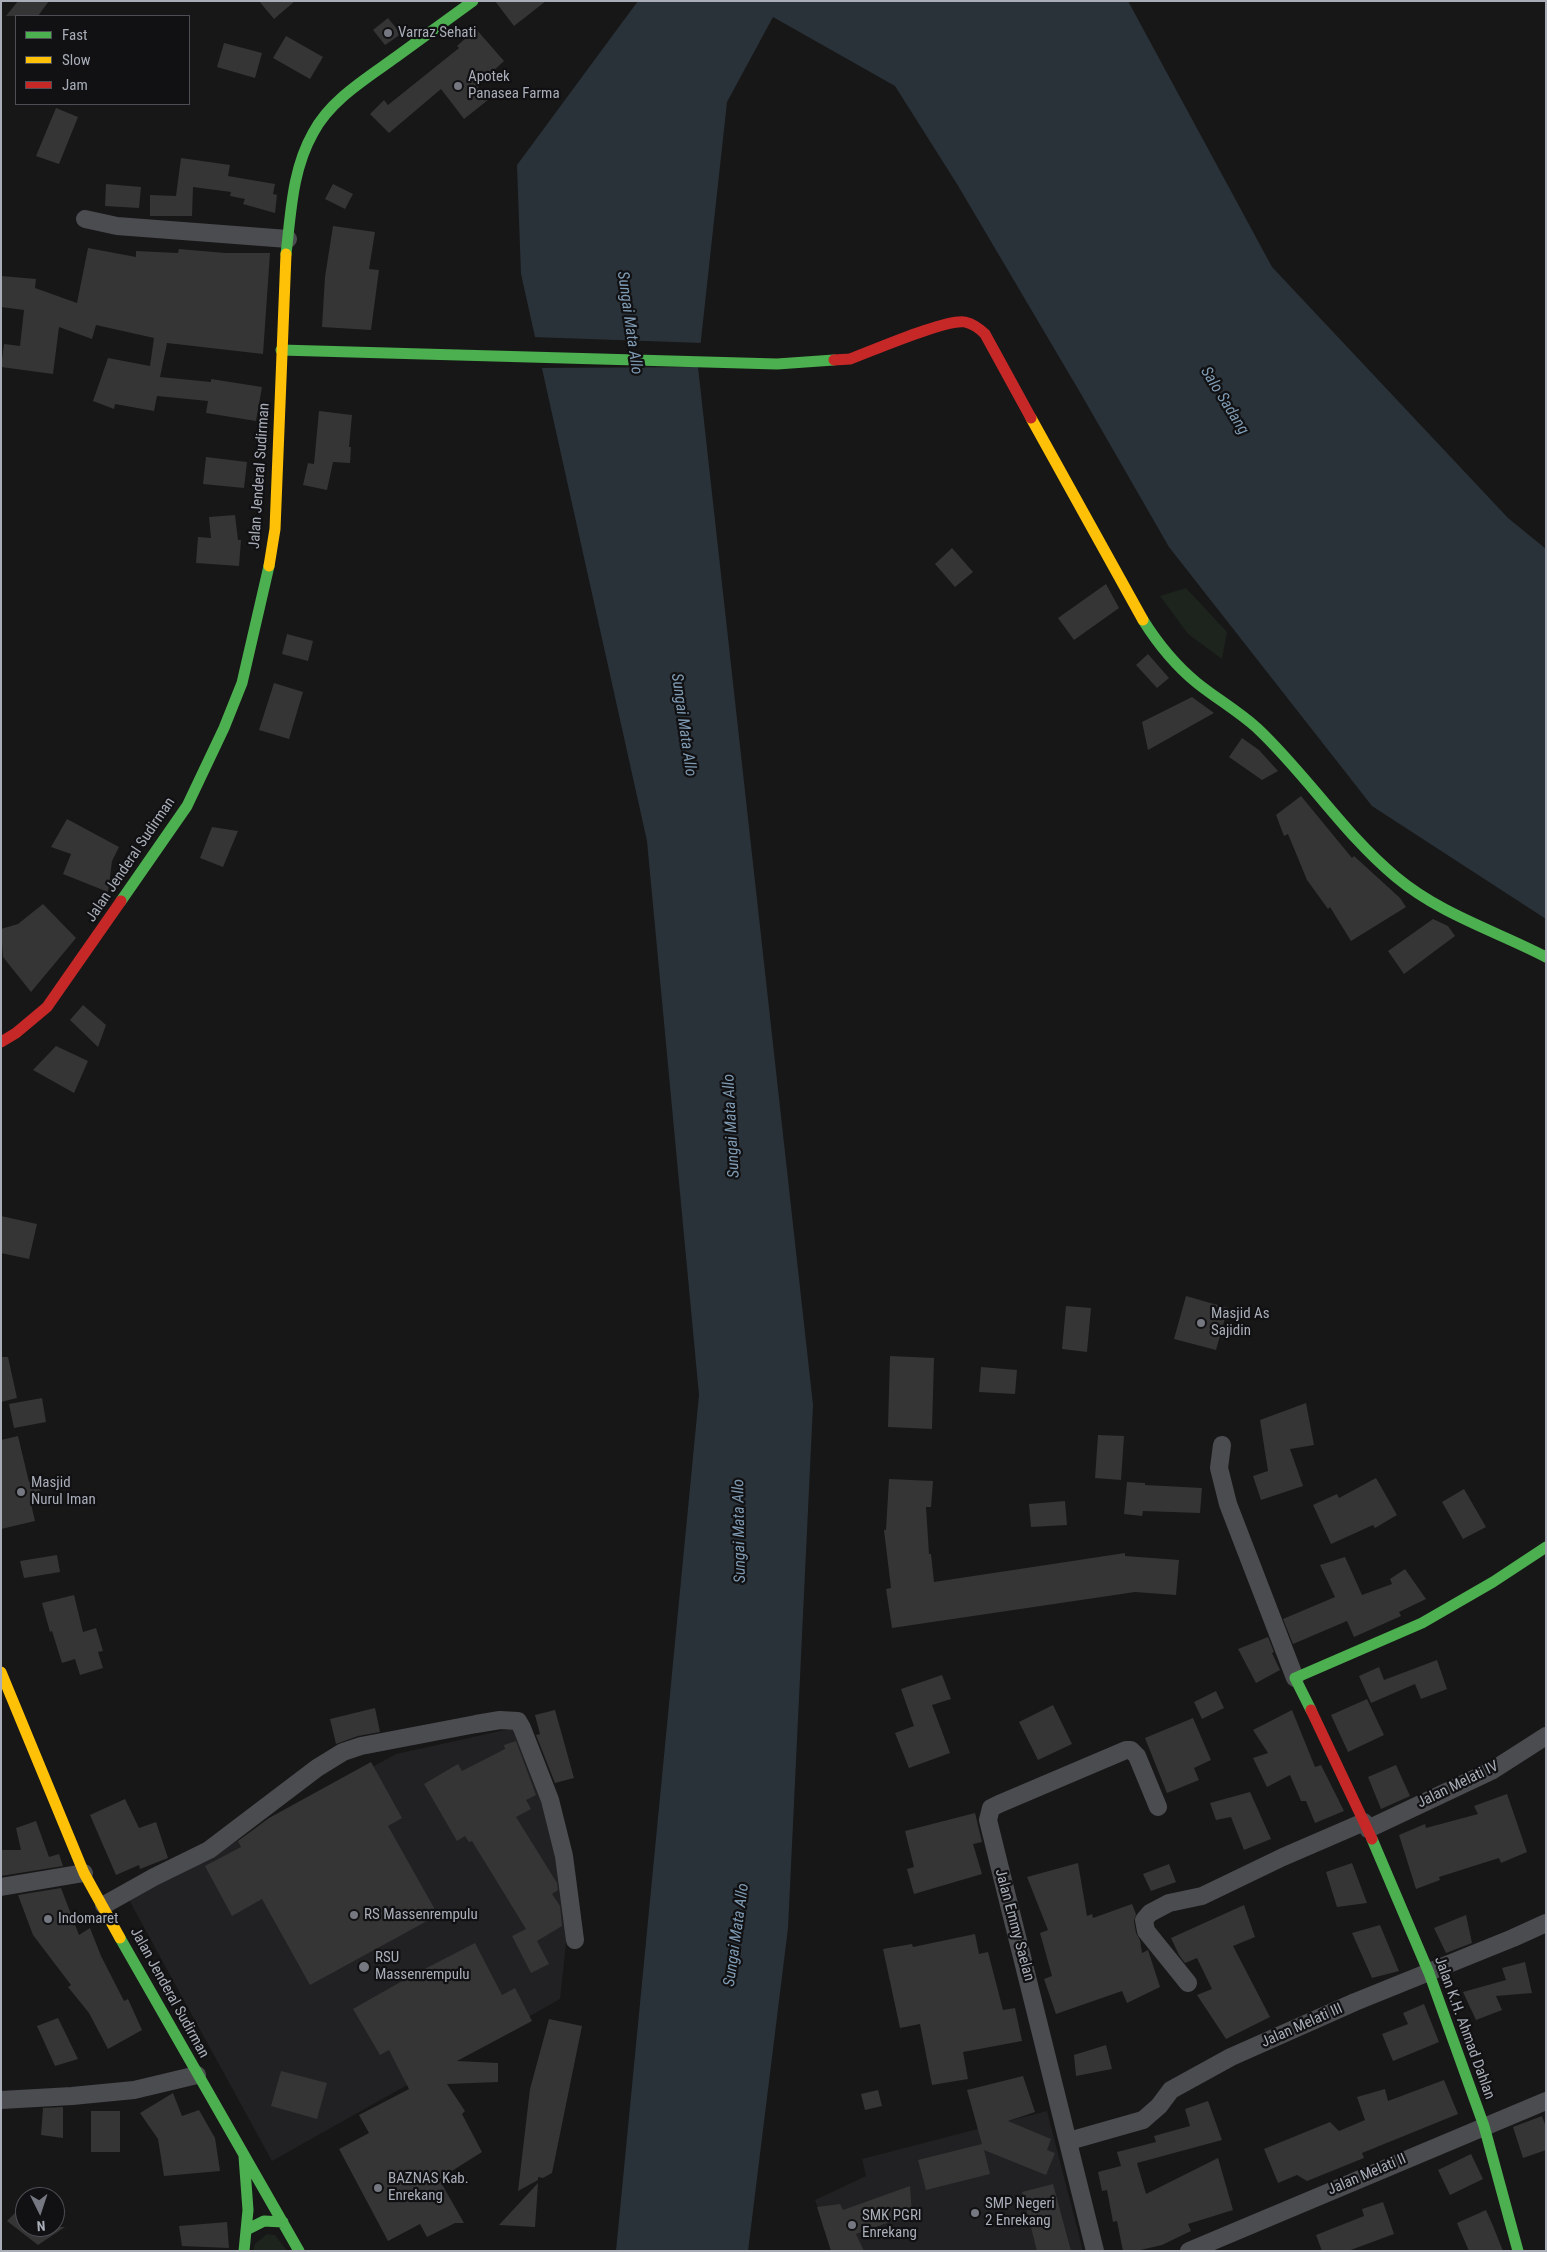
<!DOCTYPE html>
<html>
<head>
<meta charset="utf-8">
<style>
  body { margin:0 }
  #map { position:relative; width:1547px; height:2252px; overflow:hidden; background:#171717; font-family:"Roboto Condensed",sans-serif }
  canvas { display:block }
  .frame { position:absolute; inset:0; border:2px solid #a8adb8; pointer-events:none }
  .legend { position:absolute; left:15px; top:15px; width:175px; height:90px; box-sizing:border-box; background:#111113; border:1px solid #4d4f55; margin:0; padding:6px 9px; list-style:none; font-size:15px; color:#a8adb8 }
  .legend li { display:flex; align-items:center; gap:10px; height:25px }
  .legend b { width:25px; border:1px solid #4d4f55 }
  .north { position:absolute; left:15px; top:2187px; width:50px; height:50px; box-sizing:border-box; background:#111113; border:1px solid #4d4f55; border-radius:50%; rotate:176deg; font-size:14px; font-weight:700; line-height:20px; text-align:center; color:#a8adb8 }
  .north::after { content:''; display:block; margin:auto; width:18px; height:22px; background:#757880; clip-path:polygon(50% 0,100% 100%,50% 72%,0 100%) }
</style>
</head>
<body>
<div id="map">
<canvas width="1547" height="2252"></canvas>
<div class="frame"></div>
<ul class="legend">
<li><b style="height:6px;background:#4caf50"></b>Fast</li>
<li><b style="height:6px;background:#ffc107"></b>Slow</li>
<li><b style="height:6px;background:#c62828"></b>Jam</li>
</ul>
<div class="north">N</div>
</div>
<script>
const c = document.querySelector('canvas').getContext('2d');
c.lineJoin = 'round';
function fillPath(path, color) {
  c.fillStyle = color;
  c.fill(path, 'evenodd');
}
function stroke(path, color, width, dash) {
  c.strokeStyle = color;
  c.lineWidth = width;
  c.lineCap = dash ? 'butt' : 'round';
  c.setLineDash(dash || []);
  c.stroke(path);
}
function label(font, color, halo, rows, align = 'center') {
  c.font = font + ' "Roboto Condensed",sans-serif';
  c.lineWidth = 4.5;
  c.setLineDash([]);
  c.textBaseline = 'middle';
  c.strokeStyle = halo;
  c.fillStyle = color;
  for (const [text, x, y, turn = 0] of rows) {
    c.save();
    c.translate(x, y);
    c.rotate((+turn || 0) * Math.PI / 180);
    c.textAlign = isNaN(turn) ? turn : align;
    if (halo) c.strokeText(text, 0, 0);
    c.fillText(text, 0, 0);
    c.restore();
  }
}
const built = new Path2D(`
  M514 1728 553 1834 567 1934 560 1999 272 2161 129 1900 396 1754Z
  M1047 2111 1083 2251H833L815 2200 866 2176 862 2159Z`);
const green = new Path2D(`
  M1186 588 1227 632 1222 659 1188 634 1160 596Z
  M267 2234 275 2235 287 2251H253L255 2244Z`);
const water = new Path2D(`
  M638 1H1128L1272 267 1508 518 1546 549V919L1372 806 1169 547 1081 394 957 184 895 86 773 17 727 102 698 367 813 1405 788 1928 748 2251H616L699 1395 647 841 521 274 517 165Z`);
const pier = new Path2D(`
  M532 337 703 343 701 367 539 368Z`);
const building = new Path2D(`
  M18 1H49L38 16H6Z
  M259 1H295L274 19Z
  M495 1H546L514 26Z
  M388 18 401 34 385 45 373 30Z
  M476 29 504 61 477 86 488 100 464 119 441 89 389 133 370 114 384 100 388 105 459 48 457 46Z
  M286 36 323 57 310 79 273 58Z
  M224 43 262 53 255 78 217 67Z
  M56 108 78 117 59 164 36 156Z
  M181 158 230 165 228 176 275 184 273 194 277 195 275 213 243 204 245 199 230 196 231 192 193 187 192 216H150V195L176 196Z
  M106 184 141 187 139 208 105 206Z
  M333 184 353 194 345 209 325 199Z
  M333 226 375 232 369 269 379 270 371 330 322 327 325 277Z
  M88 248 136 257V251L178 253 179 249 225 253H270L263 354 167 343 160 377 211 382V379L262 387 256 421 206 413 208 401 157 396 154 411 115 404 114 409 93 401 108 358 150 366 154 338 96 325 92 339 59 327 53 374 1 367 4 344 20 346 24 310 1 307V276L36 279 35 288 77 303Z
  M319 411 352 415 349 447H351L350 463 333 462 327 490 303 485 308 463 314 464Z
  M206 457 247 462 244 488 203 484Z
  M235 515 238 540H241L239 566 196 563 198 537 211 538 209 517Z
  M952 548 973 572 955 587 935 564Z
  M1106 584 1119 608 1074 640 1058 618Z
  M287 634 313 641 308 661 282 654Z
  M1148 654 1169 678 1157 688 1136 665Z
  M274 683 303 692 289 739 259 730Z
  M1192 697 1214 713 1148 750 1142 722Z
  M1242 738 1259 750 1278 771 1262 780 1229 757Z
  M1301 796 1352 858 1354 856 1400 898 1406 907 1351 941 1330 907 1328 909 1307 880 1288 834 1284 836 1276 815Z
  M67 819 119 847 112 861 108 892 63 874 71 854 51 847Z
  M212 827 238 831 223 867 200 858Z
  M43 904 76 938 31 992 3 957 1 929 18 924Z
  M1433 919 1448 926 1455 936 1404 974 1388 951Z
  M83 1005 106 1025 98 1047 70 1020Z
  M56 1046 88 1061 74 1093 33 1070Z
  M1 1216 37 1224 29 1259 1 1253Z
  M1186 1296 1228 1308 1216 1350 1174 1339Z
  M1066 1306 1091 1308 1087 1352 1062 1349Z
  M890 1356 934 1358 932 1429 888 1427Z
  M1 1357H8L17 1398 1 1402Z
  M981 1367 1017 1370 1015 1394 979 1392Z
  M42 1398 46 1422 14 1428 9 1404Z
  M1306 1403 1314 1445 1290 1449 1303 1486 1261 1500 1253 1476 1268 1471 1260 1420Z
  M1098 1435 1124 1436 1121 1480 1095 1478Z
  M18 1436 29 1482 38 1480 43 1501 31 1504 35 1521 1 1529V1440Z
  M1376 1478 1397 1515 1375 1528 1373 1525 1331 1544 1313 1505 1337 1494 1339 1498Z
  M889 1479 933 1481 931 1507H926L929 1554H931L934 1582 1125 1553V1556L1179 1560 1176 1595 1135 1592 892 1628 886 1589 891 1588 884 1530H886Z
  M1127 1482 1145 1483V1485L1202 1488 1200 1513 1143 1511 1142 1516 1124 1514Z
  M1464 1489 1486 1527 1463 1539 1442 1502Z
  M1065 1501 1067 1525 1031 1527 1029 1504Z
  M57 1555 60 1572 24 1578 20 1561Z
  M1345 1557 1362 1595 1392 1584 1390 1579 1405 1569 1426 1599 1399 1612 1401 1616 1354 1637 1347 1621 1293 1644 1283 1619 1335 1597 1320 1565Z
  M74 1595 83 1632 96 1628 103 1651 98 1652 103 1668 80 1675 75 1659 62 1663 52 1631 50 1632 42 1603Z
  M1268 1637 1274 1652 1272 1653 1280 1670 1256 1683 1238 1649Z
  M1437 1660 1447 1689 1421 1699 1415 1684 1371 1703 1359 1676 1379 1667 1384 1680Z
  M942 1675 951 1699 932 1705 950 1753 909 1768 895 1733 914 1726 901 1689Z
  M1216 1691 1224 1708 1202 1719 1194 1702Z
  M1367 1699 1384 1735 1348 1752 1331 1715Z
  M1053 1705 1072 1744 1038 1760 1019 1722Z
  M375 1708 380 1732 358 1736 336 1744 330 1719Z
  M555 1710 574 1778 555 1783 536 1735 540 1734 535 1715Z
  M1292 1710 1315 1767 1321 1765 1344 1811 1315 1823 1306 1801H1301L1290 1775 1267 1787 1253 1758 1268 1753 1253 1730Z
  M1193 1718 1211 1760 1194 1768 1199 1780 1167 1793 1145 1738Z
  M516 1741 536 1795 526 1800 531 1809 516 1817 557 1883 558 1890 552 1894 560 1906 562 1926 537 1941 549 1964 531 1973 512 1936 526 1929 472 1841 469 1842 465 1836 457 1841 424 1784 458 1764 462 1771 505 1749 504 1745Z
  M371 1762 402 1818 388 1826 438 1915 310 1985 262 1899 232 1916 205 1866 241 1847 238 1841 269 1818Z
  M1396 1765 1410 1796 1381 1809 1368 1777Z
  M1250 1792 1271 1839 1244 1850 1231 1817 1216 1820 1210 1803Z
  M1507 1794 1527 1852 1501 1863 1499 1858 1439 1877 1440 1880 1416 1889 1399 1835 1425 1824 1426 1828 1478 1814 1474 1806Z
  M125 1799 139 1828 156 1822 168 1858 140 1869 139 1865 116 1875 90 1815Z
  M975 1813 982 1842 973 1844 982 1874 914 1894 907 1869 914 1867 905 1831Z
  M36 1821 49 1857 59 1854 63 1866 1 1876V1850H21L16 1828Z
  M1078 1863 1087 1916 1092 1914 1093 1918 1132 1904 1136 1914 1134 1921 1136 1933 1140 1940 1142 1953 1148 1950 1160 1987 1127 2003 1122 1991 1056 2014 1044 1979 1052 1976 1040 1933 1048 1930 1027 1877Z
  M1352 1863 1367 1903 1337 1907 1326 1872Z
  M1169 1864 1176 1882 1151 1891 1143 1874Z
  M61 1888 79 1935 90 1928 101 1956 124 2001 128 1999 142 2030 108 2049 89 2013 68 1987 71 1985 33 1935 18 1895Z
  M1244 1905 1255 1937 1233 1946 1270 2017 1226 2039 1197 1995 1212 1989 1197 1958 1185 1963 1179 1955 1171 1938Z
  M1466 1915 1472 1943 1446 1953 1434 1928Z
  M1380 1925 1399 1971 1372 1978 1352 1933Z
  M975 1934 979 1954 988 1952 1003 2010 1015 2008 1022 2041 963 2052 968 2079 932 2085 920 2024 900 2028 883 1949 912 1944 913 1947Z
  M475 1943 502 1995 515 1988 532 2021 457 2061 498 2063V2082L447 2084 465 2111 462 2114 482 2152 439 2179 464 2223H455L427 2237 420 2224 388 2241 339 2149 369 2133 359 2115 409 2089 389 2050 380 2055 353 2009 411 1976Z
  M1525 1962 1532 1993 1496 1996 1502 2010 1476 2020 1463 1992 1506 1980 1502 1968Z
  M1424 2004 1439 2042 1393 2061 1382 2034 1408 2024 1403 2013Z
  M58 2018 78 2059 55 2066 37 2026Z
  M549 2019 582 2026 552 2173 543 2178 538 2177V2180L518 2191 530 2089Z
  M1106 2045 1112 2069 1076 2076 1074 2055Z
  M281 2071 327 2083 317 2119 271 2106Z
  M1023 2076 1035 2112 1008 2121 1051 2139 1047 2150 1055 2153 1046 2175 984 2150 990 2174 926 2190 918 2160 982 2144 967 2090Z
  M1444 2080 1458 2114 1362 2153 1364 2158 1307 2181 1297 2175 1278 2183 1264 2149 1330 2122 1339 2131 1365 2120 1357 2097 1385 2089 1388 2101Z
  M878 2090 882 2106 865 2110 861 2094Z
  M173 2093 182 2116 199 2110 215 2138 220 2171 164 2176 158 2139 140 2113Z
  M1208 2101 1222 2140 1137 2163 1146 2194 1218 2158 1233 2210 1188 2224 1191 2231 1162 2245 1136 2251H1123L1117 2221 1113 2222 1107 2190 1102 2191 1098 2172 1121 2166 1117 2152 1156 2142 1154 2136 1190 2126 1185 2109Z
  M63 2107V2138L41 2135 43 2108Z
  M91 2111H120V2152H91Z
  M1542 2116 1546 2127V2150L1523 2158 1513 2127Z
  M1471 2154 1483 2179 1450 2195 1438 2170Z
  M538 2183 535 2227 499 2225Z
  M1053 2184 1071 2251H1037L1022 2192Z
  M910 2186 912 2214 856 2234 864 2251H831L817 2207 840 2204 843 2210Z
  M1383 2202 1394 2234 1348 2251H1322L1316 2235 1364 2216 1362 2209Z
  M25 2203V2227H65L38 2245 7 2221Z
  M1486 2210 1493 2226 1503 2251H1469L1457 2223Z
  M227 2222 229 2248 182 2246 179 2226Z`);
const street = new Path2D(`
  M85 219 117 226 288 239
  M1222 1445 1219 1468 1228 1504 1295 1678
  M1368 1829 1493 1770 1546 1736
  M1 1887 84 1873
  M104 1905 154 1877 209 1850 317 1768 343 1752 361 1746 476 1724 500 1720 518 1721 522 1728 550 1800 564 1856 575 1940
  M1188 1983 1146 1931 1144 1920 1150 1913 1169 1903 1202 1896 1283 1857 1364 1822
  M1 2100 72 2096 134 2090 197 2075
  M1069 2141 1143 2120 1159 2106 1171 2090 1231 2057 1355 2002 1513 1938 1546 1923
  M1095 2251 988 1820 991 1808 999 1804 1126 1750H1131L1137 1756 1158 1807
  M1189 2251 1546 2101`);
const fast = new Path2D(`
  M286 254C291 213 292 170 313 133 330 100 367 78 396 57 422 38 447 20 473 1
  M281 350 777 364 834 360
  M1143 620C1158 644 1175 665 1197 683 1217 699 1238 711 1257 728 1307 775 1344 834 1396 877 1440 914 1496 931 1546 957
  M121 901 187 806 224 728 242 683 269 566
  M1311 1710 1295 1678 1422 1623 1493 1582 1546 1547
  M1372 1839 1429 1973 1484 2126 1518 2251
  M120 1938 299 2251
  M244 2156 248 2210 244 2251
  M246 2230 264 2221 283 2222`);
const slow = new Path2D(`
  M1031 418 1143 620
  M269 566 275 529 286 254
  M1 1672 84 1873 120 1938`);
const jam = new Path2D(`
  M834 360 850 359C872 351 947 318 965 322 974 324 979 328 985 334L1031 418
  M1 1042 16 1033 47 1007 121 901
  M1311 1710 1372 1839`);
const markers = [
  [388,33,5,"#757880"],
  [458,86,5,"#757880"],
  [1201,1323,5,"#757880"],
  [21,1492,5,"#757880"],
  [354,1915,5,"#757880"],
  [48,1919,5,"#757880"],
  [364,1967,6,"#757880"],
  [378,2188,5,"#757880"],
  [975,2213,5,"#757880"],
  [852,2225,5,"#757880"]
];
const poiNames = [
  ["Varraz Sehati",398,33],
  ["Apotek",468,77],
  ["Panasea Farma",468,94],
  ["Masjid As",1211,1314],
  ["Sajidin",1211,1331],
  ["Masjid",31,1483],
  ["Nurul Iman",31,1500],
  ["RS Massenrempulu",364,1915],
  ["Indomaret",58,1919],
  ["RSU",375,1958],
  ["Massenrempulu",375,1975],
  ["BAZNAS Kab.",388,2179],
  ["Enrekang",388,2196],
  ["SMP Negeri",985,2204],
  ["2 Enrekang",985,2221],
  ["SMK PGRI",862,2216],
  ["Enrekang",862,2233]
];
const streetNames = [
  ["Jalan Jenderal Sudirman",260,476,-86],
  ["Jalan Jenderal Sudirman",131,860,-56],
  ["Jalan Melati IV",1458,1785,-26],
  ["Jalan Emmy Saelan",1014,1925,75],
  ["Jalan Jenderal Sudirman",169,1993,61],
  ["Jalan Melati III",1302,2026,-24],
  ["Jalan K.H. Ahmad Dahlan",1464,2028,70],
  ["Jalan Melati II",1367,2175,-23]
];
const waterNames = [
  ["Sungai Mata Allo",629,323,82],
  ["Salo Sadang",1224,401,58],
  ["Sungai Mata Allo",683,725,82],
  ["Sungai Mata Allo",732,1126,-93],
  ["Sungai Mata Allo",740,1531,-91],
  ["Sungai Mata Allo",737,1935,-82]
];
fillPath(built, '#212123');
fillPath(green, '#1d241e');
fillPath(water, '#2a3239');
fillPath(pier, '#171717');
fillPath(building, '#353536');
stroke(street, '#4b4c50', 18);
stroke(fast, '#4caf50', 11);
stroke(slow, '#ffc107', 11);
stroke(jam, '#c62828', 11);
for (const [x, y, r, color] of markers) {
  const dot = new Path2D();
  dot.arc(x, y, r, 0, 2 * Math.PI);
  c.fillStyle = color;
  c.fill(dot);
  stroke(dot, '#111113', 2);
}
label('15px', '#a8adb8', '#111113', poiNames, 'left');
label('15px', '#a8adb8', '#111113', streetNames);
label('italic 16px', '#7f9bb3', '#111113', waterNames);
</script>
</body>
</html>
